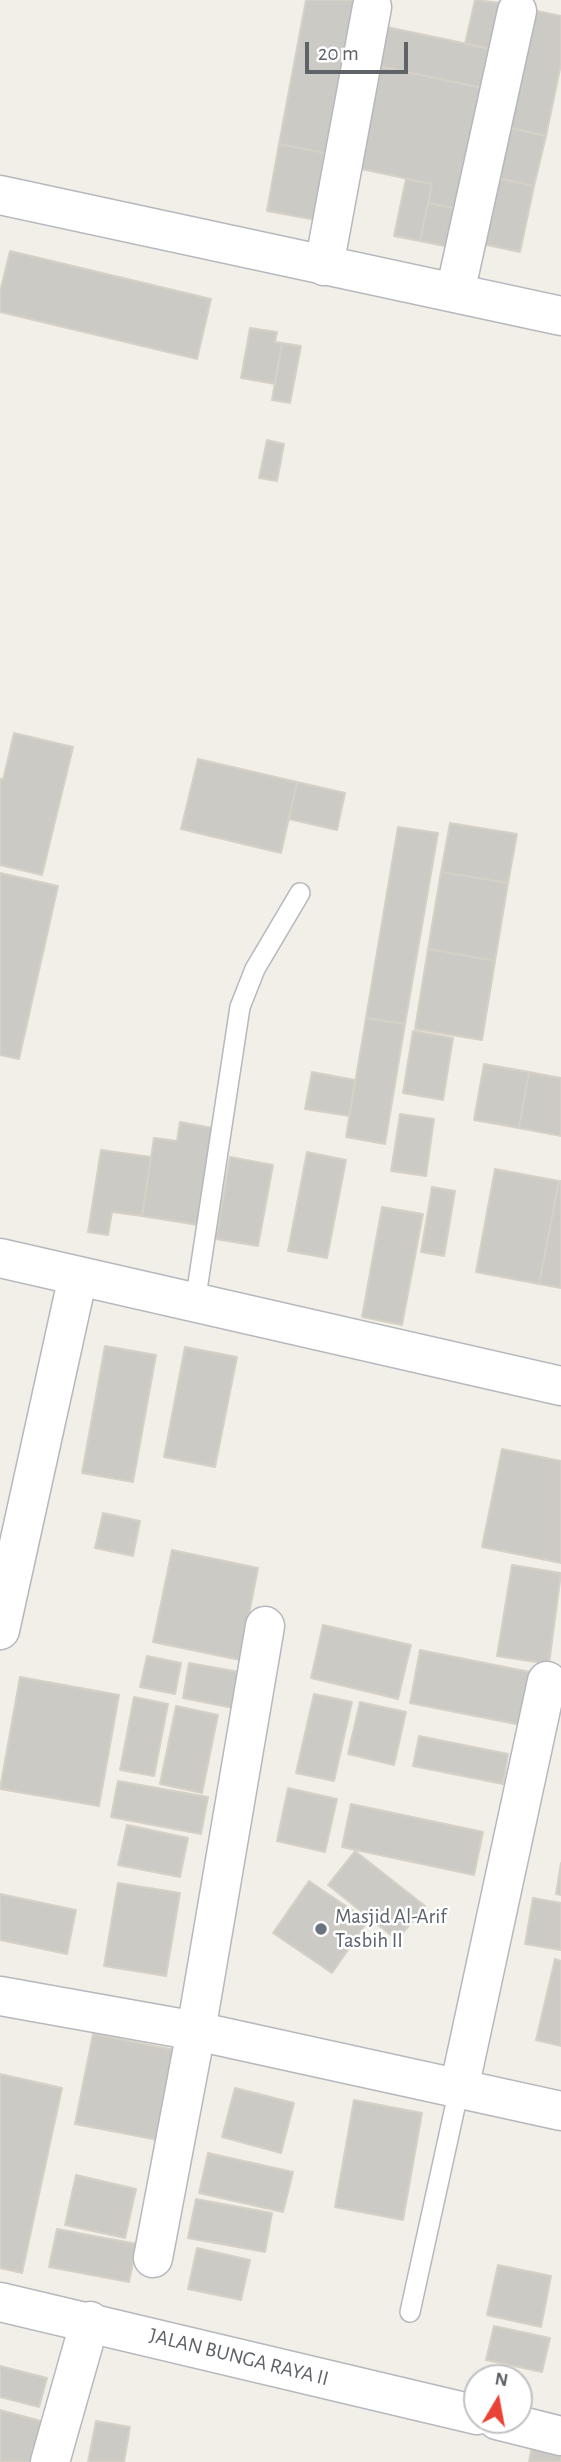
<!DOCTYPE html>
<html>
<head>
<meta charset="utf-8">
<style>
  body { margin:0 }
  #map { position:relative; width:561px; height:2462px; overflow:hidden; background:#f1efe8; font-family:"Alegreya Sans",sans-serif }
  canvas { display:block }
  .north { position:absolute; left:463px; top:2364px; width:70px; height:70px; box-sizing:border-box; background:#fff; border:2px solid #bfc1c3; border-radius:50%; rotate:10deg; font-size:19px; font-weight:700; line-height:28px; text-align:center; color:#5f6368 }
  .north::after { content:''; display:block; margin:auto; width:24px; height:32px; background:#ea4335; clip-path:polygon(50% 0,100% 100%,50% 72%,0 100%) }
  .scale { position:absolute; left:305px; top:42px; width:103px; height:32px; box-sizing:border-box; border:4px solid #5f6368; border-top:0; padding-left:9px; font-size:21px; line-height:24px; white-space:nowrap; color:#5f6368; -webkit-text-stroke:5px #fff; paint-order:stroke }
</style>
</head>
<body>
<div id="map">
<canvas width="561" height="2462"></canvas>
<div class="north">N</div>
<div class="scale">20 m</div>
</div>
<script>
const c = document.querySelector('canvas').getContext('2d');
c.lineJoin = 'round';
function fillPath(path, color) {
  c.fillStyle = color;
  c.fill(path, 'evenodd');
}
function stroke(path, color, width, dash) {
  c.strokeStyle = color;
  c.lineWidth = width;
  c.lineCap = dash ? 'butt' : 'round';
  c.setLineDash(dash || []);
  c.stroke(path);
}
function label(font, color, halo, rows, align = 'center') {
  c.font = font + ' "Alegreya Sans",sans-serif';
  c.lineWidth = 5;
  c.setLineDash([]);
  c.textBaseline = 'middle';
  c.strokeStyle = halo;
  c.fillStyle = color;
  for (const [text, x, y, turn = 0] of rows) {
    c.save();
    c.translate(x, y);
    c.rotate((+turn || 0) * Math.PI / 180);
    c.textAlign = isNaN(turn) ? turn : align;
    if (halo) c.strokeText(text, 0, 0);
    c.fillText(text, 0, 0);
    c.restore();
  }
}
const building = new Path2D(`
  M306 0H370L340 156 279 144Z
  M475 0 511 4 501 51 465 44Z
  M523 8 561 16V64L546 136 498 125Z
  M382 26 501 51 492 90 373 65Z
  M373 65 492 90 467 211 428 203 432 184 352 167Z
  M498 125 546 136 534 186 487 176Z
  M279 144 340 156 328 222 267 211Z
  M487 176 534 186 520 252 473 242Z
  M406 179 432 184 420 241 394 236Z
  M428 203 467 211 459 249 420 241Z
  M10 251 211 299 197 359 0 312V292Z
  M250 328 277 332 275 342 282 343 275 384 241 378Z
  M282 343 301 346 290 403 272 400Z
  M267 440 284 444 277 481 259 478Z
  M14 733 73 747 42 875 0 865V779L3 780Z
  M198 759 297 782 281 853 181 829Z
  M297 782 345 793 337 830 289 819Z
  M450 823 517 834 508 883 441 872Z
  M398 827 438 833 405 1024 366 1018Z
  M441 872 508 883 495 961 428 949Z
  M0 873 58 886 19 1059 0 1055Z
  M428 949 495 961 482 1040 415 1029Z
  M366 1018 405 1024 385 1144 346 1137Z
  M413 1031 453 1038 443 1100 403 1093Z
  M484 1064 529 1072 519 1128 474 1120Z
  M312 1072 355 1080 349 1116 305 1109Z
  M529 1072 561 1078V1136L519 1128Z
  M400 1114 434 1119 426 1176 391 1171Z
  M180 1122 212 1128 198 1225 142 1216 154 1138 177 1141Z
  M101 1150 151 1157 142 1216 112 1212 108 1235 88 1232Z
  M307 1152 346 1160 327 1258 288 1251Z
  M230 1157 273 1165 258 1246 216 1239Z
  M495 1169 559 1181 539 1284 476 1272Z
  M559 1181H561V1288L539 1284Z
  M432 1187 455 1191 444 1256 421 1252Z
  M382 1207 423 1214 402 1325 362 1317Z
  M105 1346 156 1355 133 1482 82 1473Z
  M185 1347 237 1357 215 1467 164 1457Z
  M502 1449 561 1461V1563L482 1547Z
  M103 1513 140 1521 133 1556 95 1548Z
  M172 1550 258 1568 240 1660 153 1642Z
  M512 1565 561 1573 549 1664 497 1656Z
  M323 1625 411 1645 398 1699 311 1678Z
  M420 1650 530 1672 521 1725 410 1703Z
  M147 1656 181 1663 175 1694 140 1687Z
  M189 1663 245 1673 238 1709 183 1698Z
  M20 1677 119 1695 99 1806 0 1789Z
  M314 1694 352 1702 334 1781 296 1773Z
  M134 1697 168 1704 154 1776 120 1770Z
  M360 1702 406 1712 394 1765 348 1754Z
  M176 1706 218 1715 202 1793 160 1784Z
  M419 1736 508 1754 503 1784 413 1766Z
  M118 1781 208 1797 201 1834 111 1817Z
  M288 1788 337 1799 325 1852 277 1841Z
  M351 1804 483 1832 474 1875 342 1847Z
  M127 1825 188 1838 180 1877 118 1865Z
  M355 1851 425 1906 397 1940 328 1885Z
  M561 1863V1895L556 1894Z
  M309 1881 368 1921 332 1973 273 1933Z
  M118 1883 180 1893 166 1976 104 1966Z
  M0 1894 76 1910 67 1954 0 1940Z
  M533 1898 561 1903V1950L525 1944Z
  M555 1959 561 1961V2046L536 2040Z
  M93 2034 175 2050 158 2140 75 2124Z
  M0 2074 62 2088 22 2273 0 2268Z
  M235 2088 294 2103 281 2153 222 2137Z
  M354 2100 422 2113 403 2220 335 2207Z
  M208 2153 293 2172 283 2212 199 2193Z
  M76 2175 136 2189 125 2238 65 2225Z
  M196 2199 272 2213 265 2252 188 2238Z
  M57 2229 137 2244 129 2282 49 2267Z
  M197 2248 250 2260 241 2300 188 2289Z
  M498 2265 551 2276 541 2327 487 2315Z
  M494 2326 550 2338 542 2372 486 2360Z
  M0 2366 47 2378 39 2407 0 2397Z
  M0 2410 52 2424 42 2462H0Z
  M96 2421 130 2427 124 2462H88Z
  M533 2440 561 2445V2462H529Z`);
const lane = new Path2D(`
  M195 1303 240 1007 255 969 300 893
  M410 2312 459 2089`);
const street = new Path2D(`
  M0 195 561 316
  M324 266 372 7
  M455 293 517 11
  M0 1258 561 1386
  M0 1630 78 1276
  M0 1996 196 2031 561 2111
  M459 2089 547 1681
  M153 2258 196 2031 265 1626
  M0 2302 477 2415
  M497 2420 561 2436
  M50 2462 90 2321`);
const markers = [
  [321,1929,7,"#6b7280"]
];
const worshipNames = [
  ["Masjid Al-Arif",335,1917],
  ["Tasbih II",335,1941]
];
const streetNames = [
  ["JALAN BUNGA RAYA II",239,2357,14]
];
fillPath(building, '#cccac5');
stroke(building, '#d6d1c6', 2);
stroke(lane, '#b5b8bc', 22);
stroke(street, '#b5b8bc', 41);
stroke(lane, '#fff', 19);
stroke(street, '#fff', 38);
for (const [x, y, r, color] of markers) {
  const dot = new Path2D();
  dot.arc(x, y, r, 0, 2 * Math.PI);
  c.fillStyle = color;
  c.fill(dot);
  stroke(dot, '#fff', 2.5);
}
label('21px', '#5b616d', '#fff', worshipNames, 'left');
label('21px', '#5f6368', '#fff', streetNames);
</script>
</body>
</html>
